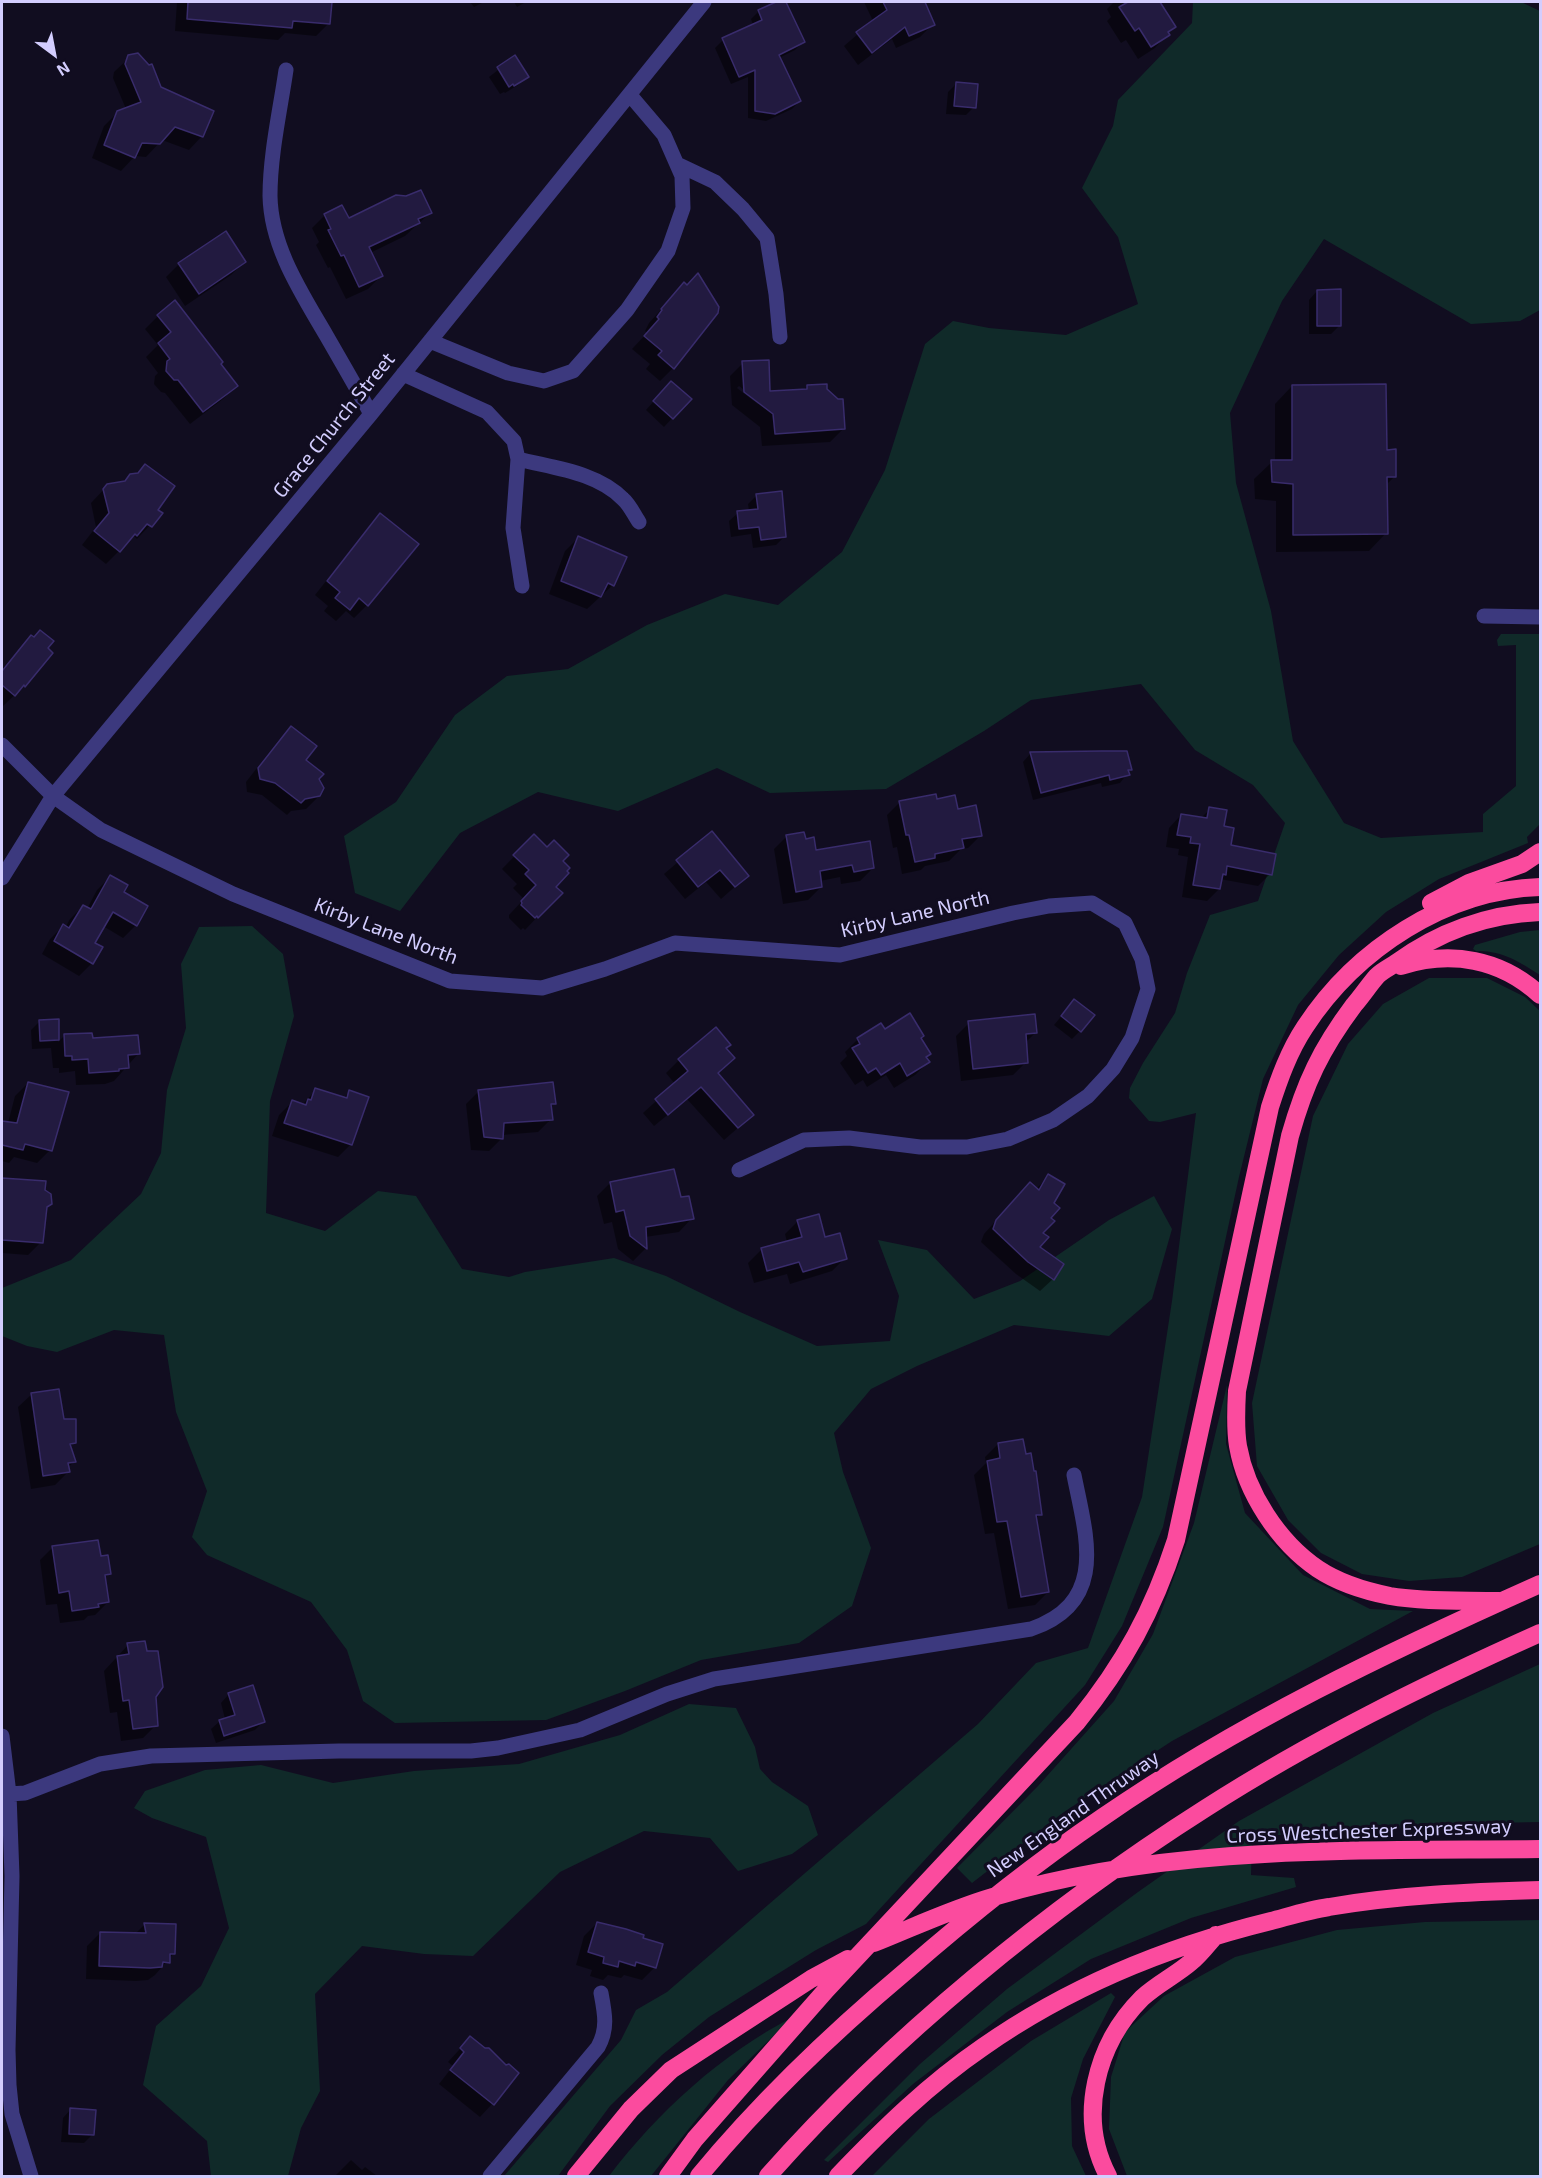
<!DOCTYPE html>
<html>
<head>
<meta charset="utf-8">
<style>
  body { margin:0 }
  #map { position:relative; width:1542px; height:2178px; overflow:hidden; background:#110d20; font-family:"Exo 2",sans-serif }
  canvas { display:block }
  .frame { position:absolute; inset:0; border:3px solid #d3cdfe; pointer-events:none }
  .north { position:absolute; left:24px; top:24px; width:60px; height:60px; -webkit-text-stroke:4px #110d20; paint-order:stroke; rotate:148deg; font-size:16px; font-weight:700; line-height:24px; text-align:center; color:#d3cdfe }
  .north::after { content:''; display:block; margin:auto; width:21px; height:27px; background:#d3cdfe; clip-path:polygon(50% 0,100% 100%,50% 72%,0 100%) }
</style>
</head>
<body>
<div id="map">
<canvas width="1542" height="2178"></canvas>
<div class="frame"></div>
<div class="north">N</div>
</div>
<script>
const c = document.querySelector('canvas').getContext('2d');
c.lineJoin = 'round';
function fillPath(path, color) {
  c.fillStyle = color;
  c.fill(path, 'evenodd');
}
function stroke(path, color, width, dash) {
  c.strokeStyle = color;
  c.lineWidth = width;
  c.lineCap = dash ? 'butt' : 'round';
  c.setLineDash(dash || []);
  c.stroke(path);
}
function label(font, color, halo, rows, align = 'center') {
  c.font = font + ' "Exo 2",sans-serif';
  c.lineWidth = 6;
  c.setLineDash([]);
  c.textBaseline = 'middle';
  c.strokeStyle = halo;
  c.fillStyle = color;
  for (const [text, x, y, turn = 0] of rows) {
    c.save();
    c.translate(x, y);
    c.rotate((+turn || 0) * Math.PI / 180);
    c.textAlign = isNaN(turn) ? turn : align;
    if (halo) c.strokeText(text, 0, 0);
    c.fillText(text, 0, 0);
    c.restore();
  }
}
const green = new Path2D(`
  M1193 2H1521L1540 11V310L1520 321 1471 324 1324 239 1282 301 1230 413 1236 483 1271 611 1293 741 1344 823 1381 838 1483 832V814L1516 786V645L1498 646 1497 640 1501 634H1540V824L1527 837 1528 843 1439 879 1386 912 1339 955 1298 1005 1263 1079 1239 1177 1163 1527 1122 1626 1085 1685 866 1924 816 1950 755 1988 709 2017 662 2055 610 2106 558 2176H504L621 2040 636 2010 667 1992 978 1724 1036 1663 1088 1648 1142 1497 1172 1301 1196 1113 1160 1122 1149 1121 1129 1098 1130 1088 1143 1063 1175 1013 1187 973 1210 915 1258 901 1285 823 1253 785 1195 750 1141 684 1031 700 984 731 886 789 770 793 717 768 618 811 538 792 460 833 400 911 355 893 344 836 396 802 455 715 507 676 568 669 647 625 725 594 778 605 842 552 885 470 925 344 953 321 989 328 1066 335 1138 304 1118 237 1082 188 1113 126 1118 100 1192 23Z
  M252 926 283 954 294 1016 270 1101 266 1213 325 1231 378 1191 416 1196 462 1269 509 1277 525 1272 614 1258 666 1276 740 1312 817 1346 890 1341 899 1296 878 1240 927 1250 974 1299 1020 1281 1109 1220 1154 1196 1172 1229 1152 1299 1109 1336 1014 1325 917 1366 871 1389 834 1433 843 1472 871 1548 852 1606 799 1643 701 1660 625 1691 546 1720 395 1723 363 1701 347 1650 311 1602 207 1555 192 1537 207 1491 176 1412 164 1335 114 1330 57 1352 27 1346 2 1336V1288L71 1260 141 1194 161 1153 167 1090 186 1028 181 964 199 927Z
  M1540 930V975C1520 962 1501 950 1476 951L1473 949 1475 945 1520 932Z
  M1429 978H1487L1525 997 1540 1011V1544L1462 1577 1409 1581 1362 1574 1321 1553 1288 1520 1257 1466 1252 1403 1313 1116 1348 1044 1383 1004Z
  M1227 1385 1226 1444 1245 1513 1303 1575 1370 1609 1413 1611 1172 1741 1064 1812 972 1883 957 1868 1038 1786 1114 1701 1153 1634 1194 1523Z
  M1540 1664V1822C1444 1823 1348 1834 1252 1836L1251 1875 1294 1878 1296 1887 1191 1918 1091 1959 1007 2012 913 2084 828 2162 824 2160 920 2064 1007 1989 1138 1892 1239 1821 1433 1713Z
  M689 1704 736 1708 755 1747 760 1769 772 1782 808 1806 818 1835 792 1854 738 1871 710 1838 644 1831 560 1872 473 1956 424 1954 362 1946 315 1994 320 2091 301 2128 288 2176H211L207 2141 143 2085 156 2026 201 1986 229 1928 206 1837 152 1818 134 1808 145 1791 205 1770 261 1765 333 1783 414 1771 519 1764 620 1735Z
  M1540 1920V2176H1127L1109 2129 1111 2077 1125 2032 1164 1996 1235 1957 1337 1930 1425 1922Z
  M1111 1993 1115 1997 1083 2059 1071 2098 1072 2146 1086 2176H872L929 2119 1031 2041Z
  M793 2017 728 2080 651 2176H609C658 2112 721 2054 793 2017Z`);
const shadow = new Path2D(`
  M177 2H331L329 23 316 36 285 33 278 40 175 31Z
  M470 2H484L474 7Z
  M514 2H526L517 7Z
  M780 2H785L803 42 795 50 779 58 800 101 792 109 766 121 748 118V77L731 84 715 48 723 40 753 25 751 19 759 11Z
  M864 2H923L933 24 920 37 896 48 892 39 858 65 844 46 873 21Z
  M1114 2H1158L1174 27 1155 48 1138 59 1126 40 1121 43 1107 21 1111 17 1107 9Z
  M132 55 202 136 189 150 162 140 146 157 135 156 121 171 92 158 104 126 118 112 126 109 113 78 114 72Z
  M515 57 527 77 518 85 505 93 504 92 500 94 489 77Z
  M957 83 974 107 966 115 946 114 948 92Z
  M430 213 405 236 370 253 381 276 368 289 346 299 330 267 328 268 316 245 319 242 312 228 325 215 348 220Z
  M225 233 244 262 231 275 185 306 166 277 179 264Z
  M684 284 673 368 660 381 646 369 650 364 632 349 647 333 645 331 649 323Z
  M1317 291 1340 325 1331 334H1309V300Z
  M158 316 219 364 236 386 223 399 190 424 165 393 161 392 154 384 155 376 158 373 146 357 158 345 145 329Z
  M743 363 769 392 803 391 807 386 843 429 830 442 762 446 760 427 732 405 730 376ZM739 386 758 400V404L737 388Z
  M1292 386 1385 451 1394 477 1385 486 1386 533 1369 551 1276 552V501L1255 499 1254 479 1272 462H1275V404Z
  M663 391 690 399 664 427 646 410Z
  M131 475 161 513 137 539 134 536 106 564 82 545 96 527 91 503 108 485 123 483Z
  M757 495 785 536 776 545 753 548 751 534 731 537 729 521 738 513 749 511 748 504Z
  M381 515 367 605 354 618 346 611 336 621 324 611 328 606 315 595 368 528Z
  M578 538 613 585 587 609 549 594 565 551Z
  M31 637 51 653 24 686 2 707V669Z
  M291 728 304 760 318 779 319 796 306 809 291 811 287 815 262 795 247 792 246 782 278 741Z
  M1031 753 1131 769 1120 783 1102 787 1101 783 1033 800 1023 762Z
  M936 801 957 811 981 835 968 848 961 849 949 861 925 866 921 870 902 874 897 847 893 848 887 815 900 802Z
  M1210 809 1222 827 1229 847 1270 874 1258 886 1220 879 1219 889 1207 901 1182 897 1188 857 1178 855 1179 849 1166 847 1169 828 1181 815 1200 819Z
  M712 833 747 876 721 899 706 882 685 899 664 874Z
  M534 836 561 861 554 887 560 893 525 930 523 928 521 930 509 918V915L524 899 513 888 517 884 502 869Z
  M787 836 804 841 815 851 873 868 860 881 841 884 840 877 820 881 821 887 808 900 783 904 774 849Z
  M110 877 122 893 136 925 123 938 103 926 93 944 92 963 79 976 42 954 50 939 63 926 65 928 70 919 83 906 87 909 97 890Z
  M1074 1001 1080 1031 1072 1039 1054 1025Z
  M40 1021H57L58 1042 64 1036 91 1039 138 1054 114 1081 105 1084 76 1085 75 1071 59 1073V1068H53L51 1048 32 1049 31 1030Z
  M969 1023 1035 1033 1025 1043 1026 1062 1013 1075 961 1081 956 1036Z
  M881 1025 884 1031 919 1038 929 1054 925 1058 928 1062 915 1075 894 1088 886 1075 867 1087 863 1080 855 1085 840 1063 847 1056 845 1052 858 1039Z
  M725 1049 717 1074 739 1127 724 1140 687 1099 654 1126 643 1113 675 1084 666 1073 679 1060Z
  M28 1083 50 1150 37 1163 14 1157 9 1163 2 1161V1122L8 1123 15 1096Z
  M316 1090 343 1098 350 1092 351 1144 338 1157 272 1136 279 1115 292 1102 302 1105Z
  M479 1091 554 1103 550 1107 551 1119 538 1132 502 1135V1138L489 1151 471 1150 466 1104Z
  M1049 1176V1218L1041 1233 1037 1247 1053 1279 1040 1291 1016 1274 981 1242 984 1234 1018 1196 1036 1189Z
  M2 1179 44 1183 46 1208 41 1242 28 1255 2 1253Z
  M610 1183 679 1199 692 1218 679 1232 645 1237 646 1248 633 1261 618 1249 612 1222 604 1224 597 1196Z
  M798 1221 824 1239 845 1258 832 1271 790 1284 787 1274 754 1283 748 1263 761 1250 787 1242 785 1234Z
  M32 1394 62 1421 74 1442 70 1447 74 1462 67 1468 68 1472 55 1485 31 1489 18 1407Z
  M998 1444 1040 1514 1035 1519 1048 1592 1035 1605 1008 1609 994 1533 985 1534 974 1475 986 1463 985 1457Z
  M53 1547 99 1557 109 1574 104 1578 108 1602 95 1615 88 1616 84 1620 60 1623 57 1604 46 1605 40 1560Z
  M128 1645 155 1696 156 1725 143 1738 121 1741 117 1712 110 1713 104 1671Z
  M229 1694 263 1722 255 1730 216 1743 211 1729 220 1721 225 1719 221 1703Z
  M597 1923 641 1939 655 1967 642 1980 624 1975 621 1978 608 1975 603 1980 590 1976 592 1970 576 1965 584 1936Z
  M144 1925 175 1926 174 1953 155 1975 148 1980 136 1981 86 1979 87 1946 100 1933 134 1935Z
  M470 2038 492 2104 480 2117 439 2084 453 2066 448 2062Z
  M71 2109 92 2135 84 2143 61 2142 63 2118Z
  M351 2160 362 2170 365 2167 377 2176H335Z`);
const building = new Path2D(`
  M188 2H332L330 24 293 21 292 28 187 19Z
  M776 2H786L805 42 779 55 801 101 775 114 755 111V70L739 77 722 38 762 20 758 10Z
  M883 2H925L935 25 909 36 905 27 872 53 856 32 887 10Z
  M1128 2H1160L1176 27 1168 32 1170 35 1151 47 1139 28 1135 31 1119 7Z
  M138 53 149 65 152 64 161 87 214 111 203 137 175 127 160 144 142 143 135 158 104 145 117 111 141 102 125 64 128 55Z
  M515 55 529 77 514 86 513 84 509 87 497 67Z
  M956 82 978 84 976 108 954 106Z
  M421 190 432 213 418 219 420 223 369 247 383 276 359 287 344 255 341 256 328 230 331 229 324 214 342 205 349 218 396 195 406 196Z
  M226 231 246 262 199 294 178 263Z
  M698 273 719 307 718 313 674 369 658 355 662 351 644 336 659 319 657 317 662 310 661 309 684 282 687 285Z
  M1341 289V326H1317V290Z
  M175 300 223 362 221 364 238 386 203 412 178 380H174L166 371 167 361 170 359 158 343 171 332 157 315Z
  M769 360 770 391 807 389V385L827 384V389L838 399H843L845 429 775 434 773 414 744 392 742 361Z
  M671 381 692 399 673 419 653 401Z
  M1386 384 1387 450 1396 449V477H1387L1388 534 1293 535V484L1272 482 1271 460H1292V385Z
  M145 464 175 486 158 510 163 513 152 527 147 524 137 536 135 534 120 552 94 531 109 513 103 489 107 484 125 481 130 474 138 473Z
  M782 491 786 537 761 540 759 527 739 529 737 511 758 509 756 494Z
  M380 513 419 544 368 606 359 598 350 610 335 598 340 592 327 581Z
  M578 536 627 557 614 586 608 583 601 597 561 581Z
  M40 630 54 641 48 648 53 653 25 687 24 685 15 696 2 685V671L31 635 34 637Z
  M291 726 317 746 306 760 324 774 319 779 324 788 320 796 305 799 301 803 275 783 260 779 258 768Z
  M1102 751H1127L1132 770H1128L1130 775 1110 780 1109 775 1041 793 1030 752Z
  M936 794 937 799 955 795 958 809 976 805 982 836 962 839 964 848 935 854V858L915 862 909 835H906L899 801Z
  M1209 807 1227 810 1224 826 1234 828 1231 845 1276 854 1272 875 1227 866 1226 875 1223 874 1220 889 1193 885 1200 844 1190 843 1191 837 1177 835 1181 814 1207 818Z
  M712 831 749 876 735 887 720 870 698 887 676 860Z
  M804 832 806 839 814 837 816 850 870 841 874 868 854 872 852 865 820 871 822 887 796 892 786 835Z
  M534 834 547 847 554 840 569 855 563 861 570 868 567 871 569 873 556 887 563 893 538 918 537 916 535 918 521 905 522 903 521 901 536 885 525 874 529 870 513 855Z
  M110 875 128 885 124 892 148 906 137 926 113 912 95 943 103 947 93 964 54 941 63 924 69 928 83 905 91 909Z
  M1074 999 1095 1015 1081 1032 1061 1016Z
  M910 1013 924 1036 921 1038 931 1054 926 1057 930 1062 907 1076 900 1063 881 1075 876 1068 868 1073 852 1048 860 1044 857 1038 881 1023 885 1029Z
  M1035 1014 1037 1033 1026 1034 1028 1063 973 1069 968 1021Z
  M59 1019V1040L40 1041 39 1020Z
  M716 1027 731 1045 726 1048 735 1058 718 1073 754 1115 738 1128 701 1087 668 1115 655 1099 688 1071 678 1059Z
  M92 1033 93 1038 138 1035 140 1054 128 1055 129 1068 119 1069V1071L89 1073 88 1059 72 1060V1056H65L64 1034Z
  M28 1082 69 1092 52 1151 25 1144 23 1150 2 1145V1121L17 1123Z
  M553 1082 556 1104H551L553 1120 504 1123 503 1139 484 1137 478 1090Z
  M315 1088 347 1098 349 1090 369 1097 352 1145 284 1123 292 1100 306 1105 308 1099 311 1100Z
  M674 1169 681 1197 689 1196 694 1219 646 1227 647 1249 630 1236 624 1210 616 1212 610 1182Z
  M1048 1174 1065 1184 1054 1203 1060 1208 1051 1218 1055 1221 1043 1233 1049 1237 1040 1247 1064 1264 1054 1280 1028 1262 993 1229 996 1220 1030 1182 1039 1190Z
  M2 1178 46 1181 45 1190 51 1194 52 1204 47 1207 43 1243 2 1240Z
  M819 1214 825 1237 840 1233 847 1259 803 1272 799 1262 767 1271 761 1248 802 1237 797 1220Z
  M59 1389 64 1419H76V1443L70 1444 76 1462 68 1463 70 1472 43 1476 31 1393Z
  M1023 1439 1026 1454 1031 1453 1034 1471H1036L1042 1515H1036L1049 1592 1021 1597 1007 1521 997 1522 987 1461 1000 1458 998 1443Z
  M98 1540 101 1556 108 1555 111 1574 105 1575 109 1602 98 1604 99 1607 72 1611 69 1591 59 1593 52 1546Z
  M145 1641 147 1651H158L163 1687 156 1697 158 1726 133 1729 129 1700 123 1701 117 1656 129 1654 127 1643Z
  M253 1685 265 1722 224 1736 219 1720 235 1715 228 1693Z
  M597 1922 626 1929 644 1935 643 1938 663 1944 656 1968 636 1962 635 1966 619 1961 618 1967 603 1963 604 1957 588 1952Z
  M144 1923 176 1924 175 1954H170V1963L163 1962 162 1967 150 1968 99 1966 100 1932 146 1933Z
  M470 2036 485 2048H489L506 2065 509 2064 519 2073 494 2105 450 2070 464 2052 460 2048Z
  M70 2108 96 2110 94 2135 69 2134Z`);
const minor = new Path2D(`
  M286 70C280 111 270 155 270 196 271 247 301 292 326 335 341 361 356 387 371 414
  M677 164 715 182 743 209 767 238 776 294 780 337
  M430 341 508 373 544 381 573 371 627 310 668 251 683 208 682 176 664 135 630 95
  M403 374 487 412 514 441 518 459 513 528 522 586
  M518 459C553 468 597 472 623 499 630 505 634 515 639 522
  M1484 616 1540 617
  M2 745 53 796 101 830 233 894 450 981 542 988 605 969 675 943 840 955 1013 913 1049 906 1092 903 1125 923 1142 959 1148 989 1132 1038 1113 1069 1088 1096 1053 1120 1008 1139 967 1147H920L849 1138 804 1140 739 1170
  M2 878 53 796 371 414 704 2
  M2 1736 9 1794 12 1876 8 2050 9 2085 12 2114 31 2176
  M9 1794 25 1793 100 1764 151 1756 339 1751H471L498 1748 580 1730 667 1694 714 1679 1031 1629C1109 1602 1086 1536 1074 1475
  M490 2176 598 2047C608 2029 605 2014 601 1993`);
const highway = new Path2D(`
  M1431 903 1469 883 1522 864 1540 852
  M1401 966C1451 950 1501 959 1540 995
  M1499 1601C1463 1600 1425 1602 1390 1596 1365 1591 1339 1583 1318 1569 1278 1542 1246 1492 1238 1446 1235 1428 1236 1409 1237 1391L1290 1136C1305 1083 1321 1049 1354 1005 1362 996 1369 985 1377 976 1382 971 1390 967 1396 963 1438 932 1488 914 1540 912
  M874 1943C914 1927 952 1909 993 1897 1170 1844 1358 1851 1540 1849
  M576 2176 631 2109 671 2070 811 1979 848 1959
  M668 2176 695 2139 827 1989 1077 1722C1124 1664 1153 1611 1176 1540L1270 1107C1279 1079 1289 1051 1305 1027 1356 949 1446 890 1540 887
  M699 2176C761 2101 831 2034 906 1971 969 1916 1034 1864 1103 1817 1239 1723 1390 1651 1540 1584
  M768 2176C890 2038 1050 1907 1206 1808 1312 1740 1426 1684 1540 1633
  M838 2176C883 2129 929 2084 983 2047 1070 1986 1169 1946 1271 1921 1290 1916 1309 1910 1329 1907 1398 1895 1470 1892 1540 1890
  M1108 2176C1077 2117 1096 2044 1142 1998 1157 1984 1176 1975 1191 1962 1200 1955 1208 1944 1216 1935`);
const streetNames = [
  ["Grace Church Street",334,425,-51],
  ["Kirby Lane North",915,914,-13],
  ["Kirby Lane North",386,931,21],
  ["New England Thruway",1073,1814,-35],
  ["Cross Westchester Expressway",1369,1831,-2]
];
fillPath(green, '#102a29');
fillPath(shadow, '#0007');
fillPath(building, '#221a40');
stroke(building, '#392c6c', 1.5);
stroke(minor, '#3c397e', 15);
stroke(highway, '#fb4b9e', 18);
label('20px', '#d3cdfe', '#110d20', streetNames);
</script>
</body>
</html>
